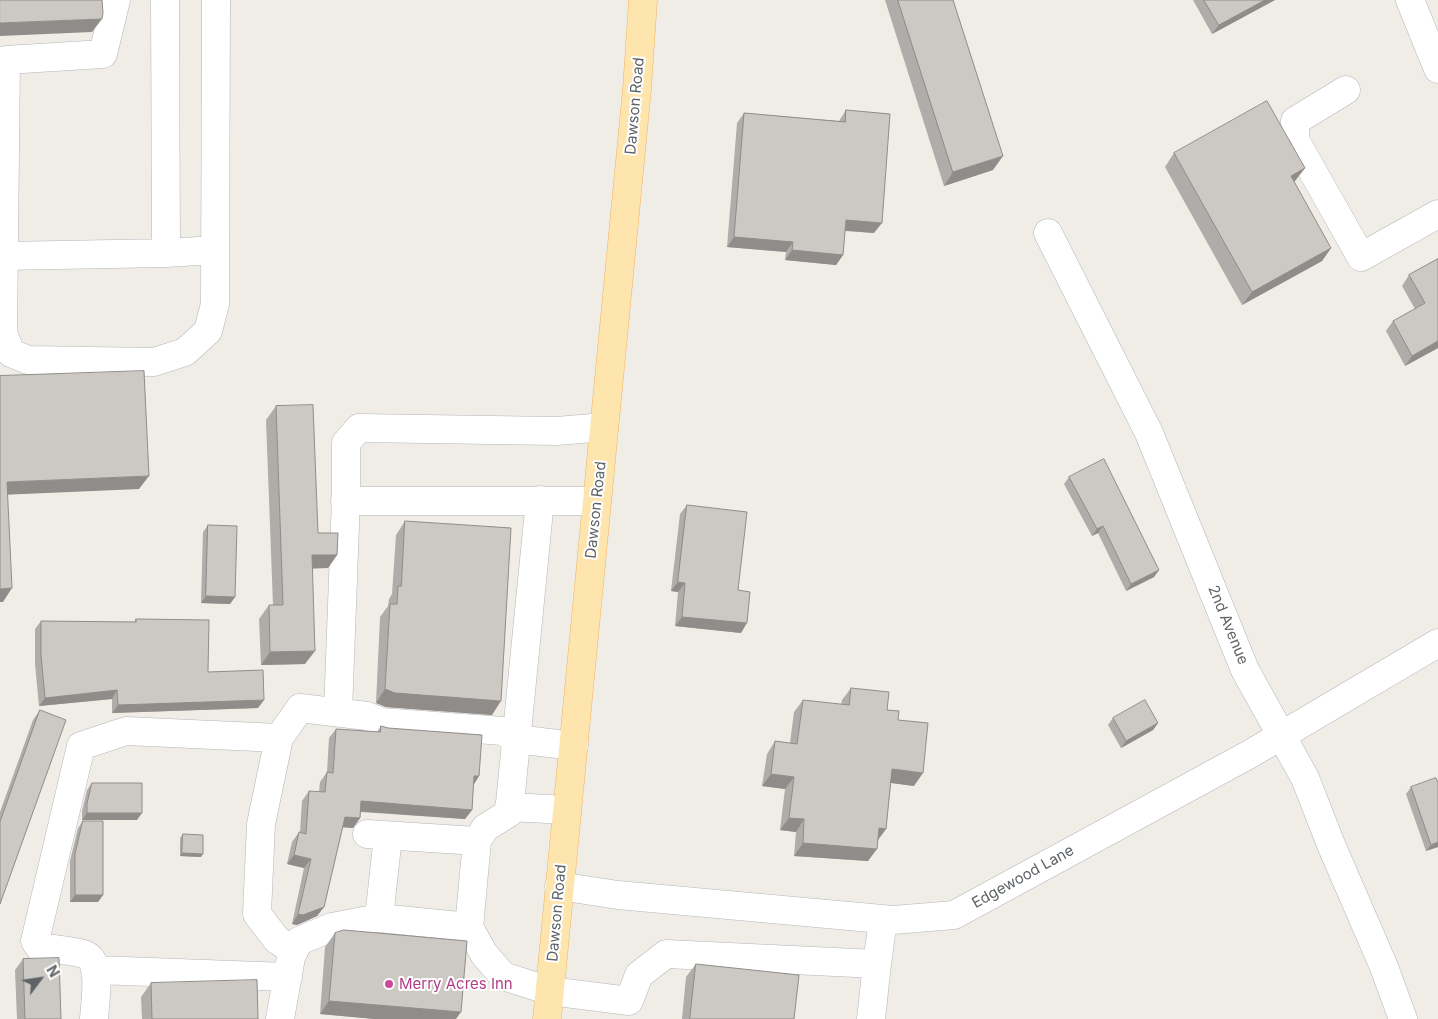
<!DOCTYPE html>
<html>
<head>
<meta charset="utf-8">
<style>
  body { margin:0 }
  #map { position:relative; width:1438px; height:1019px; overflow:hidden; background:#f0ede7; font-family:Inter,sans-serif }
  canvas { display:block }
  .north { position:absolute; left:15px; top:954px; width:50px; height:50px; -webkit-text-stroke:4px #fff; paint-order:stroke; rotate:59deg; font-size:14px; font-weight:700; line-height:20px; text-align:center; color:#5e6367 }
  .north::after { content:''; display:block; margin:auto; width:18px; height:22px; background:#5e6367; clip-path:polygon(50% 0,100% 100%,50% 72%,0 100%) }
</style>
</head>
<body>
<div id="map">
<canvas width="1438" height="1019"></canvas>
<div class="north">N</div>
</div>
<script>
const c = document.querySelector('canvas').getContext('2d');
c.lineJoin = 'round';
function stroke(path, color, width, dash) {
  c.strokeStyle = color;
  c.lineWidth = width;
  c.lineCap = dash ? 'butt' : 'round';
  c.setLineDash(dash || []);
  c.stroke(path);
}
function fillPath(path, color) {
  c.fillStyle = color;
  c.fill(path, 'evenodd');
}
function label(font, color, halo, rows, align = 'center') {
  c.font = font + ' Inter,sans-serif';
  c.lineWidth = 4;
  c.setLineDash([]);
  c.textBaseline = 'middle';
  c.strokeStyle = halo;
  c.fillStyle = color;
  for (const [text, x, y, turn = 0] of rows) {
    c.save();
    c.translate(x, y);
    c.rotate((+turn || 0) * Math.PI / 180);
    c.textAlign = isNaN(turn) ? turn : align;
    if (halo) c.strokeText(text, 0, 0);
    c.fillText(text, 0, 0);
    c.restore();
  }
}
const minor = new Path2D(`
  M116 0 103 54 6 60 3 333 11 353 28 360 154 362 185 352 208 331 215 304 216 0
  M165 0 166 253 215 250
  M1410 0 1438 69
  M1346 90 1295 121V140L1361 257 1438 214
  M1048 233 1149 433 1245 670 1305 778 1332 847 1384 967 1403 1019
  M3 256 166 253
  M345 501H597
  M338 712 346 498V443L359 428 557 431 604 427
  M279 738 261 824 257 914 277 940 294 951
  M509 807 567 810
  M367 834 477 841 485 828 509 813 540 500
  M477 841 469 927 484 954 503 976 550 991 629 1001 639 975 666 954 877 964 883 920
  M559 886 618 895 893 920 954 915 1250 754 1438 643
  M379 918 469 927
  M96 970 288 977
  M94 1019C95 1004 102 962 86 955 77 951 50 949 39 947L35 941 81 746 126 731 279 738 300 708 367 716 382 722 503 731 516 739 574 746
  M280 1019 291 957 299 941 332 927 379 918 388 836
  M871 1019 877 964`);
const major = new Path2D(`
  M547 1019 637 89 643 0`);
const wall = new Path2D(`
  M885 0H953L993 170 944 186Z
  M1193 0H1275L1212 34Z
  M846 110 874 233 845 231 843 255 836 265 785 260 786 252 727 247 737 123 744 113 839 121Z
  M1174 153 1305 168 1294 182 1331 248 1322 261 1242 305 1165 167Z
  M1438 259V348L1405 366 1386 331 1393 321 1415 309 1402 286 1409 275Z
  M276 406 318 533 337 555 328 568H312L305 664 261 665 259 619 269 605H273L266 420Z
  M1069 477 1159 570 1154 577 1126 591 1098 533 1092 536 1064 484Z
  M687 505 738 590 741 633 675 626 678 592 671 591 680 514Z
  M405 521 492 715 386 707 376 703 380 617 388 606 389 599 392 594 396 535Z
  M208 525 235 597 230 604 201 603 203 532Z
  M136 619 208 672 258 708 112 713V699L39 706 35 664V629L41 621 134 622Z
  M851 688 887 710 898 720 914 786 891 783 886 829 878 840 868 861 794 856 796 832 780 830 785 789 762 786 767 754 775 741 790 743 794 712 803 700 841 705 842 700Z
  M40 710 0 904V812L33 720Z
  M1113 718 1158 723 1153 730 1121 748 1108 725Z
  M381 726 473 785 472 810 465 819 360 812V818L353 828 343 827 324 907 317 916 297 925 292 924 304 868 287 864 292 842 299 832H300L302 801 309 791 319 792 320 782 327 772 329 738 336 729 377 732Z
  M92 783 137 820H82V811L87 790Z
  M1411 787 1438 847 1426 851 1406 794Z
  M83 821 103 895 98 902H70V861L78 828Z
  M183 834 201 857 180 856V838Z
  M335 933 456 1019H375L320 1014 325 947Z
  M23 959 61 1019H17L15 970Z
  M696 964 794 1019H682L686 977Z
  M151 983 258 1019H142L141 997Z`);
const shadedWall = new Path2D(`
  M1265 0H1275L1212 34 1219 25Z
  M102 19 92 32 0 36V23Z
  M1003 156 993 170 944 186 953 172Z
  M1305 168 1295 181 1282 189 1291 176Z
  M846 220 882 223 874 233 839 230Z
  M734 237 793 242 786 252 727 247Z
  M1331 248 1322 261 1242 305 1252 292Z
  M792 250 843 255 836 265 785 260Z
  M1438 341V348L1405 366 1412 356Z
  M149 476 139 489 0 495 7 482Z
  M1103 526 1098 533 1092 536 1097 529Z
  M312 555H337L328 568 302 569Z
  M1159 570 1154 577 1126 591 1131 584Z
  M678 582 685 583 678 592 671 591Z
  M12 588 3 602H0V589Z
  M206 596 235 597 230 604 201 603Z
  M682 617 747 623 741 633 675 626Z
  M315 651 305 664 261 665 270 652Z
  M385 689 501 701 492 715 386 707 376 703Z
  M117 690 112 699 39 706 45 698Z
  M264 700 258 708 112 713 118 705Z
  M1158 723 1153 730 1121 748 1126 741Z
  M892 769 923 773 914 786 884 782Z
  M771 774 794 777 785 789 762 786Z
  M474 776H479L473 786Z
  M361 801 472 810 465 819 354 811Z
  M87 813H142L137 820H82Z
  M345 817 360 818 353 828 338 827Z
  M789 818 804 819 796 832 780 830Z
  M879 828 886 829 877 841Z
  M1438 842V847L1426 851 1431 845Z
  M803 843 877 849 868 861 794 856Z
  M182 853 203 854 201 857 180 856Z
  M294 855 311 859 304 868 287 864Z
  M75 895H103L98 902H70Z
  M324 907 317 916 297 925 292 924 298 914Z
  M329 1001 461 1012 456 1019H375L320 1014Z`);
const building = new Path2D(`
  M0 0H102L103 13 102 19 0 23Z
  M898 0H953L1003 156 953 172Z
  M1204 0H1265L1219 25Z
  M1267 101 1305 168 1291 176 1331 248 1252 292 1174 153Z
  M846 110 890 114 882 223 846 220 843 255 792 250 793 242 734 237 744 113 845 122Z
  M1438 259V341L1412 356 1393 321 1425 303 1409 275Z
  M144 371 149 476 7 482 12 588 0 589V376Z
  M313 405 318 533H338L337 555H312L315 651 270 652 269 605H283L276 406Z
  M1104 459 1159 570 1131 584 1103 526 1097 529 1069 477Z
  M687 505 747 512 738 590 750 592 747 623 682 617 685 583 678 582Z
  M405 521 511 528 501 701 395 693 385 689 390 604H397L398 586H401Z
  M208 525 237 526 235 597 206 596Z
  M136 619 209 620 208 672 263 670 264 700 118 705 117 690 45 698 41 655V621L136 622Z
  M851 688 889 692 887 710 899 711 898 720 928 723 923 773 892 769 886 829 879 828 877 849 803 843 804 819 789 818 794 777 771 774 775 741 797 744 803 700 849 705Z
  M1145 700 1158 723 1126 741 1113 718Z
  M40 710 66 720 0 904V822Z
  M381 726 388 728 482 735 479 776H474L472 810 361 801 360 818 345 817 324 907 303 915 298 914 311 859 294 855 299 832 306 834 309 791 325 792 327 772 333 773 336 729 380 732Z
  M1436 778 1438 783V842L1431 845 1411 787Z
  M92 783H142V813H87V804Z
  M83 821H103V895H75V854Z
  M183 834 203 835V854L182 853Z
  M344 930 467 941 461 1012 329 1001 335 933Z
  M59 958 61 1019H25L23 959Z
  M696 964 799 975 794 1019H690Z
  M257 980 258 1019H152L151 983Z`);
const markers = [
  [389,984,5,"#d1479c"]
];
const streetNames = [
  ["Dawson Road",635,106,-85],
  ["Dawson Road",596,510,-84],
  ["2nd Avenue",1228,625,68],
  ["Edgewood Lane",1023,877,-29],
  ["Dawson Road",557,913,-85]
];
const hotelNames = [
  ["Merry Acres Inn",399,984]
];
stroke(minor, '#b2b5b9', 29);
stroke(major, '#f0b360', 29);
stroke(minor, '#fff', 28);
stroke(major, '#fee5ae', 28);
fillPath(wall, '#afaca9');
fillPath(shadedWall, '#8f8c89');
fillPath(building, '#ccc8c4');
stroke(building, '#8f8c89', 1);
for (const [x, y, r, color] of markers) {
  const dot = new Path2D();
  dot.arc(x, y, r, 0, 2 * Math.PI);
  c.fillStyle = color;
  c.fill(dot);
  stroke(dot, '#fff', 2);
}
label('15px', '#5e6367', '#fff', streetNames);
label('15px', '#b23c85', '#fff', hotelNames, 'left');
</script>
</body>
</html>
